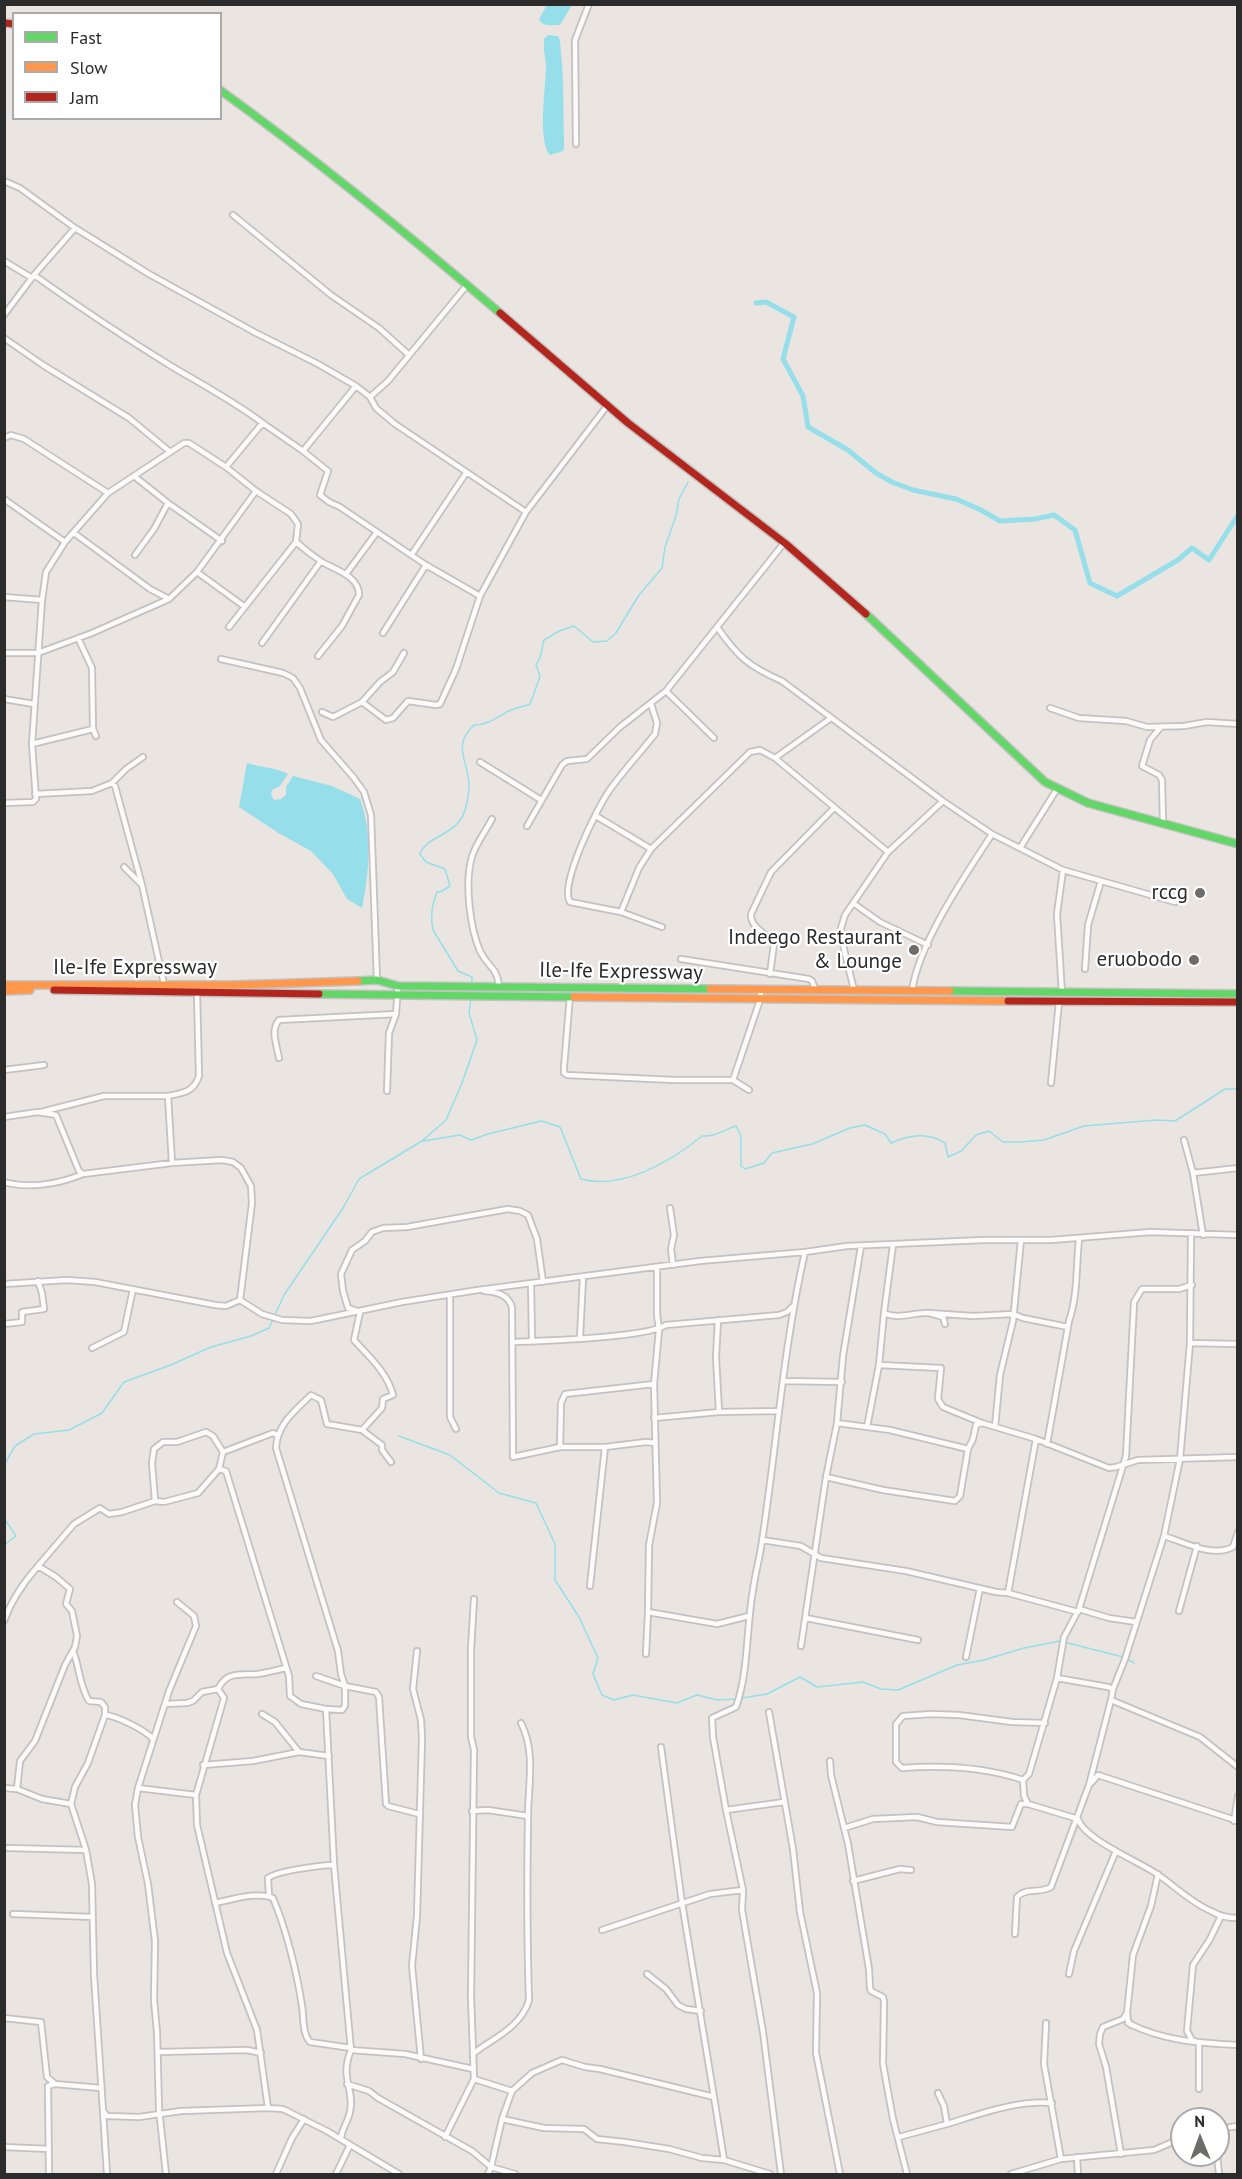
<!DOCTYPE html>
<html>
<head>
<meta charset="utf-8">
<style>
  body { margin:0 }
  #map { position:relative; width:1242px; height:2179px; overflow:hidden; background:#eae5e0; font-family:"PT Sans",sans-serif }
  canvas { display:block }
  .frame { position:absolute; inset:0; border:6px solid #2b2b2b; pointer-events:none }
  .legend { position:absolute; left:12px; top:12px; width:210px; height:108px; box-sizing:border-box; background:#fff; border:2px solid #aaa; margin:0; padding:8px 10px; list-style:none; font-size:18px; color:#2b2b2b }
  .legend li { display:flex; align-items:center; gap:12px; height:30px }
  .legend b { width:30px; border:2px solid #aaa }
  .north { position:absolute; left:1170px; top:2107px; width:60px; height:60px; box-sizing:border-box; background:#fff; border:2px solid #aaa; border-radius:50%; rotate:359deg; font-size:16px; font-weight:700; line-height:24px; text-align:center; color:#2b2b2b }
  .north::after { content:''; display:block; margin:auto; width:21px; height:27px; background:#6e6c6a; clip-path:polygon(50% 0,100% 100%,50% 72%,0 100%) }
</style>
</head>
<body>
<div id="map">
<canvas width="1242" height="2179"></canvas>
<div class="frame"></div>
<ul class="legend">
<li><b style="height:8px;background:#63d668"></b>Fast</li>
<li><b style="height:8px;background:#ff974d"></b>Slow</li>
<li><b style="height:8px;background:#b3261e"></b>Jam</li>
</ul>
<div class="north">N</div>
</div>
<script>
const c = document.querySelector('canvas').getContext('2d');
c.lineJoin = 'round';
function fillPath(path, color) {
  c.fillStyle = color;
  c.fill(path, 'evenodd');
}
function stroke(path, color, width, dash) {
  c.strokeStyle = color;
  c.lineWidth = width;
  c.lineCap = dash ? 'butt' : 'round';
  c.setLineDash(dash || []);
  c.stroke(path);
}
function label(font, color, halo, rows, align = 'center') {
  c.font = font + ' "PT Sans",sans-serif';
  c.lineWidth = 4.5;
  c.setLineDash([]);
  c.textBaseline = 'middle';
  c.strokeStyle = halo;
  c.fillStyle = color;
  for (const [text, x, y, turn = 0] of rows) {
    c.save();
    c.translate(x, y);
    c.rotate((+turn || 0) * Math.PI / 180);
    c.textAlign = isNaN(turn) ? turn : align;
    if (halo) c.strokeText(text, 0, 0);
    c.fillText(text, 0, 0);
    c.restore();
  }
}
const water = new Path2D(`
  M547 5V4L572 5 560 25C553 25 542 27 539 19Z
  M548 35 558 36 560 40 563 78 564 149 563 151 550 155C537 140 546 86 546 66 546 58 543 50 544 42 544 37 545 38 548 35Z
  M247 763C261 768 275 767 288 774L280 786 272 790 271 795 274 800 281 799 286 795V787L293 776 332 786 360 799C373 833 369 874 362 908L347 899 333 874 311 851 280 834 239 807Z`);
const stream = new Path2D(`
  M472 984V977L458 971 433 930C430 917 432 904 437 892L442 891 450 886 445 869 426 862 420 854C426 835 458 836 465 810 467 803 469 794 469 786 469 762 451 746 474 725 489 725 498 716 511 710 518 707 524 707 530 704L540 677 536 664 540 658 544 640 559 631 574 626 593 642 607 641 616 633 639 595 662 568 665 547 676 516 679 499 688 482
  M423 1141 460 1135 471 1140 488 1134 541 1121 560 1127 581 1179C623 1190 670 1162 702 1136 716 1137 723 1130 736 1126L741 1136V1166L745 1169 764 1163 772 1153 812 1144 850 1128 865 1125 885 1134 891 1143C908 1135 928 1132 945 1143L948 1157 961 1151 976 1135 989 1131 1003 1142H1021L1044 1140 1084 1126 1156 1120 1175 1121 1225 1089H1238
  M399 1436 450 1455 499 1493 536 1503 555 1544V1580L579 1617 598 1658 593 1674 602 1695 614 1700 633 1695 677 1703 697 1695 717 1700 737 1699
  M4 1465 15 1446 34 1434 69 1430 102 1413 124 1382 171 1365 211 1347 251 1336 269 1328 284 1295 343 1208 359 1179 422 1141 446 1120 462 1083 477 1040 469 1013 471 998
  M4 1518 16 1536 4 1545
  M1127 1659 1134 1663
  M742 1698 767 1694 800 1677 817 1687 863 1682 881 1689 898 1690 957 1665 984 1660 1024 1648 1060 1641 1123 1657`);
const canal = new Path2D(`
  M756 303 766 302 794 317 783 359 803 396 808 427 848 450 876 473 892 482 913 490 956 499 979 509 1000 521 1035 519 1054 515 1075 530 1090 583 1117 596 1178 560 1192 548 1209 560 1238 515`);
const street = new Path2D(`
  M576 144 575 40 589 4
  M4 181 20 188 75 228 149 274 256 333 318 364 356 386 370 397 376 408 395 424 526 512
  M233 215 331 295 379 328 409 355
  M4 261 32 278
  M34 275C79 307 124 337 171 366 203 385 235 402 264 424
  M4 315 34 275 75 228
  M4 338 43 365 129 418 169 451
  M370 397 388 381 467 285
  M4 438 11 435 24 439 108 493
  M303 451 328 471 320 495 329 502 340 507 426 565 480 596
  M226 467 260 426 264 424 303 451 356 386
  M134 476 168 503 222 541
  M4 499 65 542
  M74 533 150 589 169 599
  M296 542C304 549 313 556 322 562 336 570 359 576 359 595L342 626 318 656
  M412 554 466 473
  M135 555 154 529 168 503
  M197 572 245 607
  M346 574 377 532
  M4 597 42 600
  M717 627C738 657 748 666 782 681L943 801 992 834 1063 870 1175 902
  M383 633 426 565
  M78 638 92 668 93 729 96 736
  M262 643 321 561
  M4 653H38L92 633 169 599 197 572 256 491
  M221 659 283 673 293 678 300 688 321 740 354 778 364 792 371 815 377 980
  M666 691 714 738
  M4 699 34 704
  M362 702 386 720 393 718 408 701 436 705 440 704 456 669 480 596 526 512 607 406
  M651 704 657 723 655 734C640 753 623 771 609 791 597 808 559 885 570 902L621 912 662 927
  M1050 708 1079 718 1126 721 1147 727 1184 726 1207 722 1238 724
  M322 712 333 717 362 702 380 682 393 672 404 653
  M1160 728 1150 740 1142 766 1159 775 1162 780 1163 823
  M32 744 93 729
  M775 758 831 718
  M480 762 541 800
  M112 783 126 769 143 757
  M35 794 92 791 112 783 115 786 142 885
  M4 803 33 802 36 799 32 744 42 600 46 572 65 542 108 493 184 443H189L226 467 256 491 291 514 298 524 296 542 229 627
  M596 816 651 849
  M492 819C485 832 474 846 471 860 465 885 470 928 480 951 488 968 497 966 499 987
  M527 826 562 765 567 761 587 759 620 727 666 691 784 543
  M1020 848 1057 789
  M124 867 142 885 164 984
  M853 903 880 922 928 945
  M621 912 639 868 651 849 750 752 760 750 775 758 888 852
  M681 959 809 979 812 981 816 991
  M1085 969 1088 925 1101 881
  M770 974 774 944C767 933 750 928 751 914L771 872 834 808
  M854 990 844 949 841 928 845 915 888 852 943 801
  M912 991C919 942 965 876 992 834
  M1062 993 1057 914 1063 870
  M570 996 564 1067V1073L567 1075 674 1080H733L749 1090
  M279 1058C277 1046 270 1030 279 1020L396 1014
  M4 1070 44 1065
  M733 1080 760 1000 761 991
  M1051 1083 1059 1002
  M387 1091 389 1033 396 1014 398 986
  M41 1112 104 1096H168
  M4 1117 38 1112 56 1115 79 1171 83 1174 172 1163 222 1160 233 1162 241 1168 251 1186 252 1203 240 1300
  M1184 1140 1193 1173 1203 1235
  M172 1163 168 1096C183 1093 194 1092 199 1076L197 993
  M1193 1173 1238 1168
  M4 1182C29 1189 59 1184 83 1174
  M670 1208 674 1235 671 1249 673 1265
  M893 1245 884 1313C898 1320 914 1312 929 1313 933 1314 939 1316 943 1317L945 1324
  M531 1283 532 1340 535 1341
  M4 1284 67 1280 95 1282 215 1305 226 1306 240 1300 262 1314 282 1320 311 1321 402 1302 478 1290 700 1261 805 1252 847 1246 984 1240H1051L1151 1232 1238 1235
  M484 1291C496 1292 509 1294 512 1308L513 1457 560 1447H605L646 1442 655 1443
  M450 1296V1417L456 1429
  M929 1313 973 1316 1013 1314 1023 1318 1068 1327
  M718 1320 716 1357 719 1412
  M4 1324 22 1322V1312L44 1309 42 1293 38 1281
  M580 1337 583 1277
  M512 1342C542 1341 645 1338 666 1325L779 1315 787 1312 792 1307
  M1190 1343 1238 1344
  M92 1348 124 1332 133 1289
  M879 1365 941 1368 938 1399 943 1407 982 1423 1036 1439 1109 1468 1116 1467 1138 1460 1238 1457
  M783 1381 842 1382
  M654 1418 719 1412 778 1411
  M837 1423 890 1430 968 1449
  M867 1427 879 1365 884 1313
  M995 1427 1000 1375 1013 1321 1021 1240
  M362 1430 382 1445V1450L391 1462
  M1047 1444 1069 1321C1078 1295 1076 1266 1079 1239
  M560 1447 561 1403 565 1394 654 1384
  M223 1452 273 1433 277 1435
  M826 1477 883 1490 955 1501 960 1496 968 1449 973 1439 976 1425 982 1423
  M155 1501 152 1463 154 1449 163 1442H177L206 1432 213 1436 223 1452 219 1469
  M1164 1536C1184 1542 1213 1558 1233 1547L1238 1532
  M762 1540 801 1546 821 1558 906 1571 996 1592 1008 1593 1036 1439
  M590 1586 605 1447
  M1008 1593 1078 1612
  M177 1602 194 1616 196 1626 169 1691 138 1788 196 1795
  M1079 1609 1109 1618 1136 1622
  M1179 1611 1197 1546
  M648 1612 717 1624 749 1616
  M806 1618 918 1640
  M4 1621C11 1601 24 1582 38 1566
  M801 1646 826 1477 837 1423 843 1356 861 1246
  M73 1651C80 1668 79 1685 89 1701L101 1702 105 1707V1715L88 1763 75 1787 71 1804 86 1850 92 1884 94 1975 103 2111 107 2116 139 2117 181 2111 268 2108 283 2109 327 2131 399 2174
  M417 1651 413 1689 421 1720 422 1738 417 1916 412 1966 421 2059
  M646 1654 648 1612 649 1545 657 1503 654 1384 659 1330 657 1314V1267
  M966 1657 980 1588
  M316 1676 345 1686 376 1692 379 1697 386 1804 388 1806 419 1814
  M218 1689C227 1671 240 1675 257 1674 267 1673 276 1670 286 1668
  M1113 1689 1125 1659 1164 1536 1180 1459 1190 1343 1191 1233
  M1111 1700 1200 1737 1238 1767
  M165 1704 187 1703 193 1701 202 1692 218 1689 224 1698 196 1795 197 1825 227 1953 257 2030 268 2108
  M326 1709 342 1710 345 1706V1686L341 1674 338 1651 276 1448C277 1424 295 1411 311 1395L321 1400 327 1424 362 1430 382 1408 383 1399 393 1395C387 1372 369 1357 354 1340L360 1312 348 1308 343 1291 341 1274 352 1250 365 1241 372 1232 383 1228 407 1227 508 1209 520 1211 528 1215 537 1239 543 1282
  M769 1712 793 1849 800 1912 817 1993 816 2053 840 2174
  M262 1714 275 1722 299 1752
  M105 1715C117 1716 145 1730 153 1739
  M830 1761 831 1775 848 1844 869 1969 870 1988 871 1991 883 1997 884 2002 883 2064 893 2119 907 2174
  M203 1765 253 1761 299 1752 329 1756
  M1023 1780 1029 1774 1057 1678
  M1091 1783 1098 1775 1238 1821
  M4 1788 17 1789
  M138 1788 135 1805 138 1837 148 1884 155 1941 154 2000 157 2032 159 2109 166 2174
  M71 1804 42 1799 17 1789 20 1761 35 1741 65 1665 75 1647 77 1636 72 1611 66 1604 70 1589 56 1577 38 1566 74 1524 100 1508 109 1514 122 1512 155 1501 164 1502 198 1493 219 1469 226 1471 289 1676 290 1696 301 1704 326 1709 334 1865 351 2050C339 2079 355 2088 350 2112 348 2122 341 2130 341 2139
  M1028 1804 1024 1796 1023 1780C984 1767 944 1765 902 1768L896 1762V1724L903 1716 931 1714 959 1715 1012 1722 1045 1723
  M726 1810 784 1802
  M472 1811 488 1810 528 1816
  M1234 1821 1238 1796
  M844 1828 873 1819 917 1817 937 1822 1012 1827 1021 1804H1028L1078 1819C1084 1839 1138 1861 1157 1874 1175 1886 1190 1902 1211 1911 1219 1916 1228 1918 1238 1918
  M8 1848 86 1850
  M853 1881 900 1869 911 1870
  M743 1890 726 1810 713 1737 712 1718 736 1707C749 1670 746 1629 753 1590 755 1574 760 1557 762 1541 777 1444 783 1348 805 1252
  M269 1896 268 1878C276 1871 322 1865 334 1865
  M215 1903C231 1900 257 1891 273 1898 286 1929 297 1972 302 2006 304 2018 302 2033 310 2042L351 2048
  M13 1914 93 1917
  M602 1930 710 1894 743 1890 742 1910 763 2032 781 2174
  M1015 1934 1017 1897C1026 1887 1040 1894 1051 1887L1089 1785 1111 1700 1113 1689 1108 1687 1057 1678 1064 1637 1079 1609 1126 1456 1134 1302 1142 1289H1179L1192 1285
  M647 1974 666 1989 678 2005 686 2009 701 2011
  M1069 1974 1074 1951 1116 1851
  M4 2018 41 2022 47 2077 55 2084
  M1046 2023 1044 2064 1061 2159
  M1128 2023C1163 2041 1199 2043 1238 2045
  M1131 2025 1128 2021 1127 2013 1133 1955 1151 1906 1158 1874
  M351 2050 405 2054 473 2069
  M158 2052 247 2050 261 2053
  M474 2053C494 2038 522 2026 529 2000 527 1940 527 1878 528 1817 528 1785 536 1752 521 1723
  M474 2079 512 2091
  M347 2084 369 2091 378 2098 472 2151 491 2167 488 2174
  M1199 2089V2043L1192 2040 1187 2031 1193 1965 1210 1939 1221 1916
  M938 2093 944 2106 947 2124C980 2114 1017 2100 1052 2103
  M714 2097 724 2160
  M103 2111 107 2174
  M502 2119 544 2128 584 2129 597 2139 625 2142 669 2149 702 2158 724 2160 770 2174
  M1218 2129 1238 2126
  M445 2137 474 2079 471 1997 474 1750 471 1737V1649L474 1599
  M899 2137 947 2124
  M4 2147 49 2149
  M1121 2154 1106 2067 1099 2044 1100 2034 1103 2027 1123 2019 1127 2013
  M1217 2155 1219 2174
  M1077 2157 1078 2174
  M49 2174 48 2086 55 2084 101 2088
  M276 2174 292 2138 304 2119
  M336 2174 350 2145
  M515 2174 491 2167 502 2119 512 2091 532 2073 562 2060 585 2067 600 2069 714 2097 682 1903 661 1747
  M1011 2174 1061 2159 1154 2150 1182 2138`);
const fast = new Path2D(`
  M220 90C317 160 409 235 500 313
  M866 614 1045 782 1088 803 1238 844
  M358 981 377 980 398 986 710 989
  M950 991 1238 994
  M319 994 574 997`);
const slow = new Path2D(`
  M4 985H233L358 981
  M710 989 950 991
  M4 991 30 990
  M574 997 1008 1001`);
const jam = new Path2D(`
  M4 23 14 24
  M500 313 628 423 786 544 866 614
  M54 990 319 994
  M1008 1001 1238 1002`);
const markers = [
  [1200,893,6,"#6e6c6a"],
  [914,950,6,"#6e6c6a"],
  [1194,960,6,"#6e6c6a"]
];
const poiNames = [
  ["rccg",1188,893],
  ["Indeego Restaurant",902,938],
  ["& Lounge",902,962],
  ["eruobodo",1182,960]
];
const streetNames = [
  ["Ile-Ife Expressway",135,968],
  ["Ile-Ife Expressway",621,972,1]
];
fillPath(water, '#95deea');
stroke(stream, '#95deea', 1.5);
stroke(canal, '#95deea', 5);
stroke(street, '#c3c1c1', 8);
stroke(fast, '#c3c1c1', 10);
stroke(slow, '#c3c1c1', 10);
stroke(jam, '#c3c1c1', 10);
stroke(street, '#fcfbfa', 4.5);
stroke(fast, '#63d668', 7);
stroke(slow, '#ff974d', 7);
stroke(jam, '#b3261e', 7);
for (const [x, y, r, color] of markers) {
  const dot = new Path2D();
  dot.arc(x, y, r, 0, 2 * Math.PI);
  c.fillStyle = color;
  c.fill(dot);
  stroke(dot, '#fff', 2);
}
label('21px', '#2b2b2b', '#fff', poiNames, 'right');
label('21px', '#2b2b2b', '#fff', streetNames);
</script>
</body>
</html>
